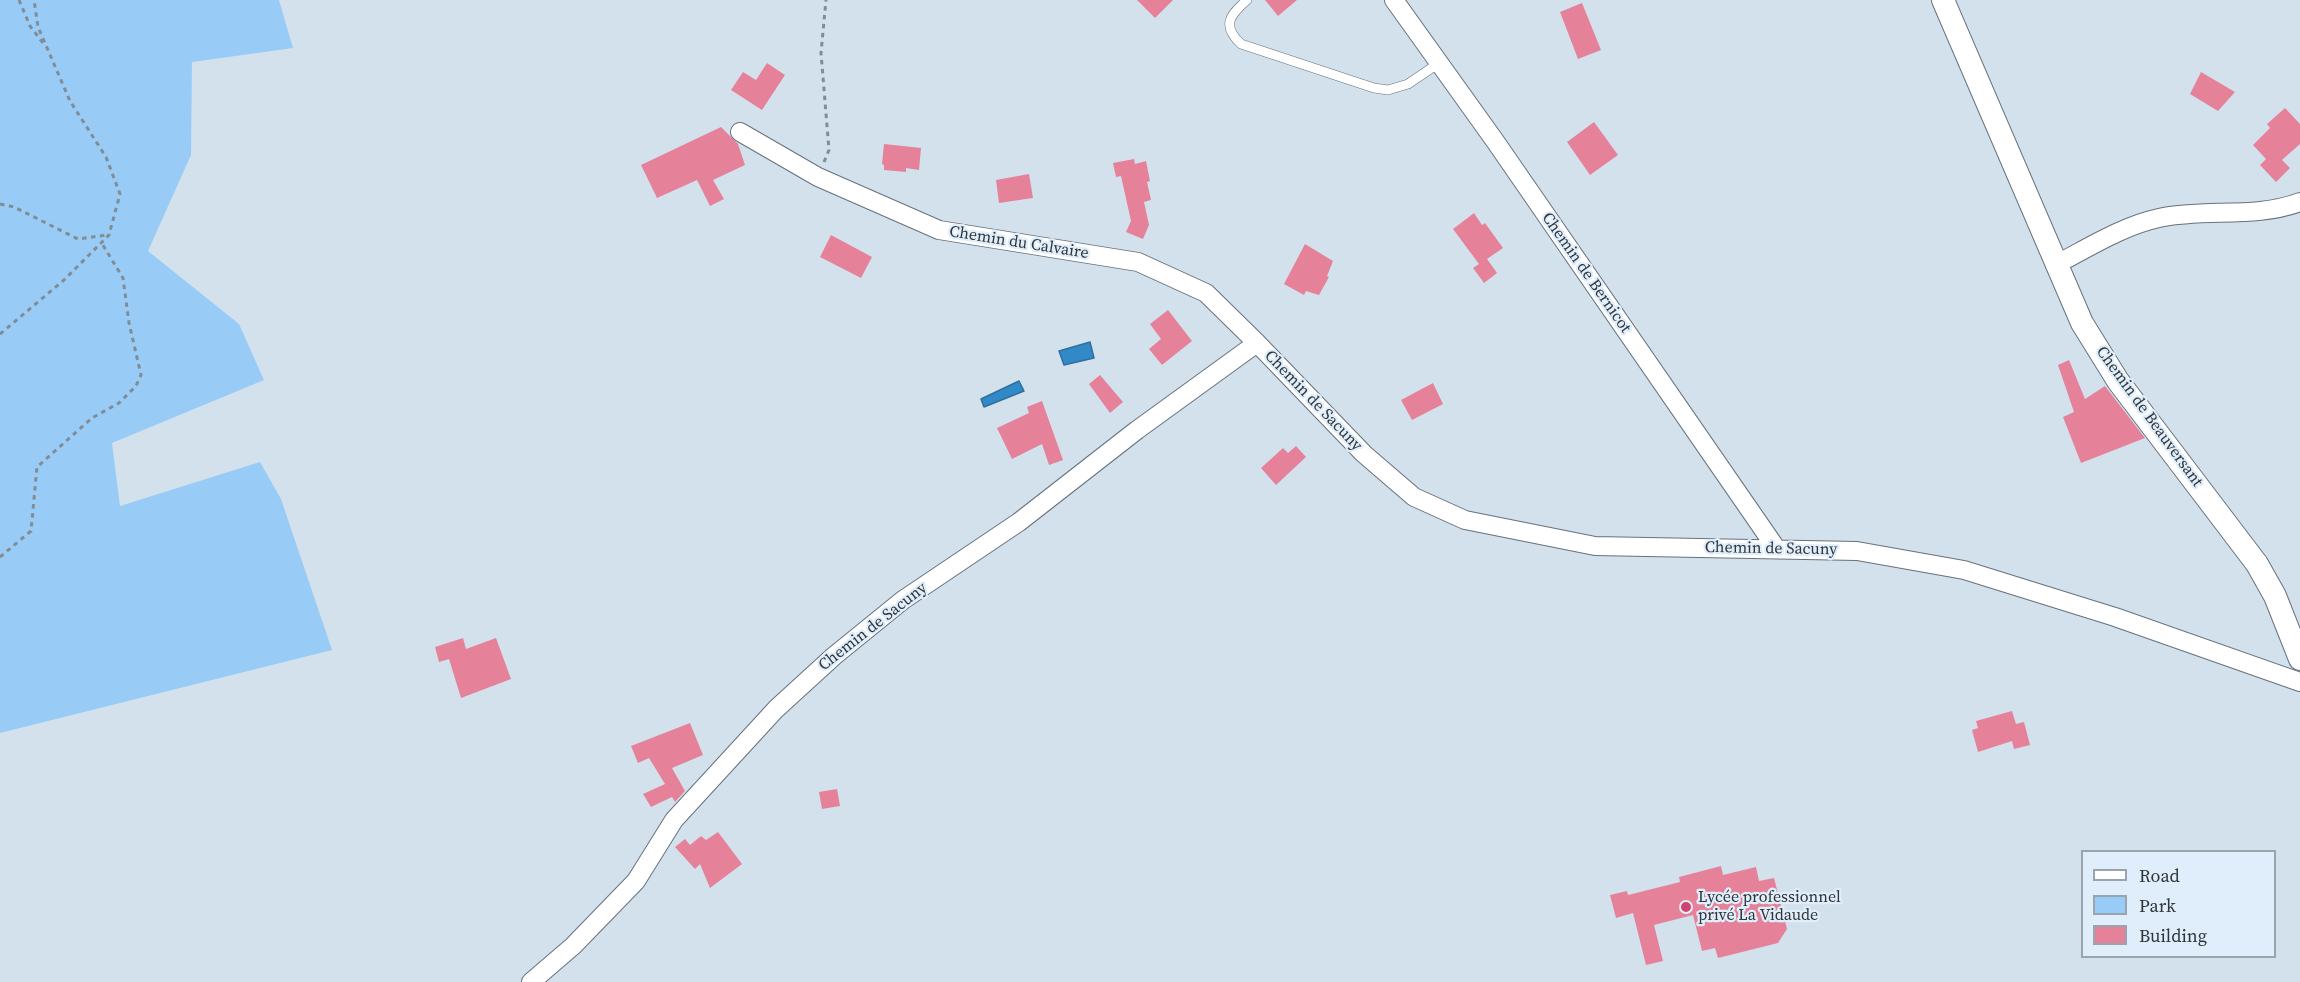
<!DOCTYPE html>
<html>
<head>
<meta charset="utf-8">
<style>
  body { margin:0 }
  #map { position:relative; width:2300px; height:982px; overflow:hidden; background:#d3e1ed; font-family:"Source Serif 4",serif }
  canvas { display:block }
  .legend { position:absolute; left:2081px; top:850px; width:195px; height:108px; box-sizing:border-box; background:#e0eefb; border:2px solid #99a4ad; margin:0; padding:8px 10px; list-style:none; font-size:18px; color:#2f3539 }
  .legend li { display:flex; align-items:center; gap:12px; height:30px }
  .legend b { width:30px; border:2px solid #99a4ad }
</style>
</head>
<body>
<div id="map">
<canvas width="2300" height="982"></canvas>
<ul class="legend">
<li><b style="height:8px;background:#fff"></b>Road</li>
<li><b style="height:16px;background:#98ccf7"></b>Park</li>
<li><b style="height:16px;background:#e5829a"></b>Building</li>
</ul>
</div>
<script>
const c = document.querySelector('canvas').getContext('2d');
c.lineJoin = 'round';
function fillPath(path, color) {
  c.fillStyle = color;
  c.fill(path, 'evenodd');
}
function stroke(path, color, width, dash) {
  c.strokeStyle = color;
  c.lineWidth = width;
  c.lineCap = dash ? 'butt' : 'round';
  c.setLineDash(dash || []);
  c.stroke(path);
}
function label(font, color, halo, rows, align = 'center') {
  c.font = font + ' "Source Serif 4",serif';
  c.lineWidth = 4.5;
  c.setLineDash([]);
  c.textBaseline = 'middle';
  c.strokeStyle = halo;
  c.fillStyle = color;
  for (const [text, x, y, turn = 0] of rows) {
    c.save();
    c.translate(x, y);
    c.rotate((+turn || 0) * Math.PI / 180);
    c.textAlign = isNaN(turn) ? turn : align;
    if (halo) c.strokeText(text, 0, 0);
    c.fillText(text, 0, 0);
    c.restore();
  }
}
const green = new Path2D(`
  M0 0H279L293 48 192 62 191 155 148 251 239 324 264 380 112 443 120 506 260 462 281 499 332 650 0 733Z`);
const water = new Path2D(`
  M1090 342 1094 358 1064 365 1059 351Z
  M1019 381 1024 391 984 407 981 399Z`);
const building = new Path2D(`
  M1137 0H1173L1155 18Z
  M1265 0H1297L1278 16Z
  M1582 3 1601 50 1578 59 1560 12Z
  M767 63 785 75 762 110 731 90 743 72 756 80Z
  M2201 72 2235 92 2218 111 2190 94Z
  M2285 108 2300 124V144L2282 160 2290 168 2276 182 2260 165 2266 159 2253 145 2270 128 2267 124Z
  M1594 122 1618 155 1590 175 1567 142Z
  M721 127 738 144 745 165 713 180 724 199 710 206 697 180 657 198 641 165Z
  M884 144 921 148 919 170 906 168V172L884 170V165L882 164Z
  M1134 159 1135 164 1146 161 1150 181 1147 182 1151 200 1144 202 1149 225 1143 239 1126 232 1131 221 1121 176 1116 177 1113 163Z
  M1029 174 1033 198 999 203 996 180Z
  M1474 213 1482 225 1485 223 1503 248 1487 259 1497 273 1484 283 1473 268 1479 264 1453 229Z
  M831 235 872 257 861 278 820 257Z
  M1305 244 1333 261 1327 276 1329 277 1319 295 1306 291 1304 295 1284 284Z
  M1168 310 1192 341 1162 365 1149 349 1161 339 1150 324Z
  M2069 360 2085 399 2105 386 2145 438 2081 463 2063 417 2074 412 2058 365Z
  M1100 375 1123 402 1110 413 1089 384Z
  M1433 383 1443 404 1412 420 1401 400Z
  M1042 401 1063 460 1049 465 1042 444 1012 459 997 428 1029 413 1027 407Z
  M1296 446 1306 457 1276 485 1261 468 1283 448 1288 453Z
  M463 638 466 649 496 638 511 679 461 698 449 659 439 662 435 647Z
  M2012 711 2016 724 2024 722 2030 745 2014 749 2012 741 1978 752 1972 730 1978 728 1976 721Z
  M690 723 703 755 672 768 685 791 675 802 672 797 651 807 643 794 665 784 649 758 638 763 631 746Z
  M837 789 840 806 822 809 819 792Z
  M718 832 742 864 710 888 700 864 695 869 675 847 685 839 690 845 701 836 706 840Z
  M1721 866 1723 875 1756 867 1759 881 1774 878 1787 929 1778 943 1718 958 1715 948 1702 951 1693 915 1654 925 1663 961 1646 965 1633 913 1616 918 1610 895 1627 891 1628 895 1680 882 1679 877Z`);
const path = new Path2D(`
  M19 0 30 26 43 43
  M824 162 829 150 821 53 826 0
  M0 204 14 207 78 239 107 235
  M0 334 64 280 109 235 120 194 106 157 70 101 38 27 34 0
  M0 557 31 531 37 467 92 418 119 403 136 386 141 375 129 323 123 278 101 242`);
const service = new Path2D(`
  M1247 0C1230 15 1221 25 1241 44L1374 88 1388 90 1408 84 1439 63`);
const minor = new Path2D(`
  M1394 0 1495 141 1776 548
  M740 132 818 177 939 230 1138 262 1206 293 1257 343
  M2055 265C2088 248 2122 226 2159 218 2206 208 2255 219 2300 202
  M531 982 573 946 636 881 674 820 776 709 834 656 903 600 1019 522 1137 430 1257 343 1364 454 1414 497 1465 520 1595 546 1857 551 1964 570 2115 617 2300 682`);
const tertiary = new Path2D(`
  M1943 0 2082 323 2118 381 2257 564 2275 596 2300 659`);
const markers = [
  [1686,907,6,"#d04370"]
];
const streetNames = [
  ["Chemin du Calvaire",1019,243,9],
  ["Chemin de Bernicot",1586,273,55],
  ["Chemin de Sacuny",1313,401,46],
  ["Chemin de Beauversant",2149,417,54],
  ["Chemin de Sacuny",1771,549,1],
  ["Chemin de Sacuny",873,627,-38]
];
const poiNames = [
  ["Lycée professionnel",1698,898],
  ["privé La Vidaude",1698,916]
];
fillPath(green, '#98ccf7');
fillPath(water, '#3189c7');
stroke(water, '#30709c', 1.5);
fillPath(building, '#e5829a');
stroke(service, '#66727d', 10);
stroke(minor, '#66727d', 20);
stroke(tertiary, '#66727d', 24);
stroke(path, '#828c94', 3, [4.5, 4.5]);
stroke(service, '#fff', 9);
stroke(minor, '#fff', 18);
stroke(tertiary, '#fff', 22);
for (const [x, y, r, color] of markers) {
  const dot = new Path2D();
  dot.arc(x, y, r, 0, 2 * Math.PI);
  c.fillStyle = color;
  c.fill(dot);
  stroke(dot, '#e0eefb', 2);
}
label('16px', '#2f3539', '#e0eefb', streetNames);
label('16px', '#2f3539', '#e0eefb', poiNames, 'left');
</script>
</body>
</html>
